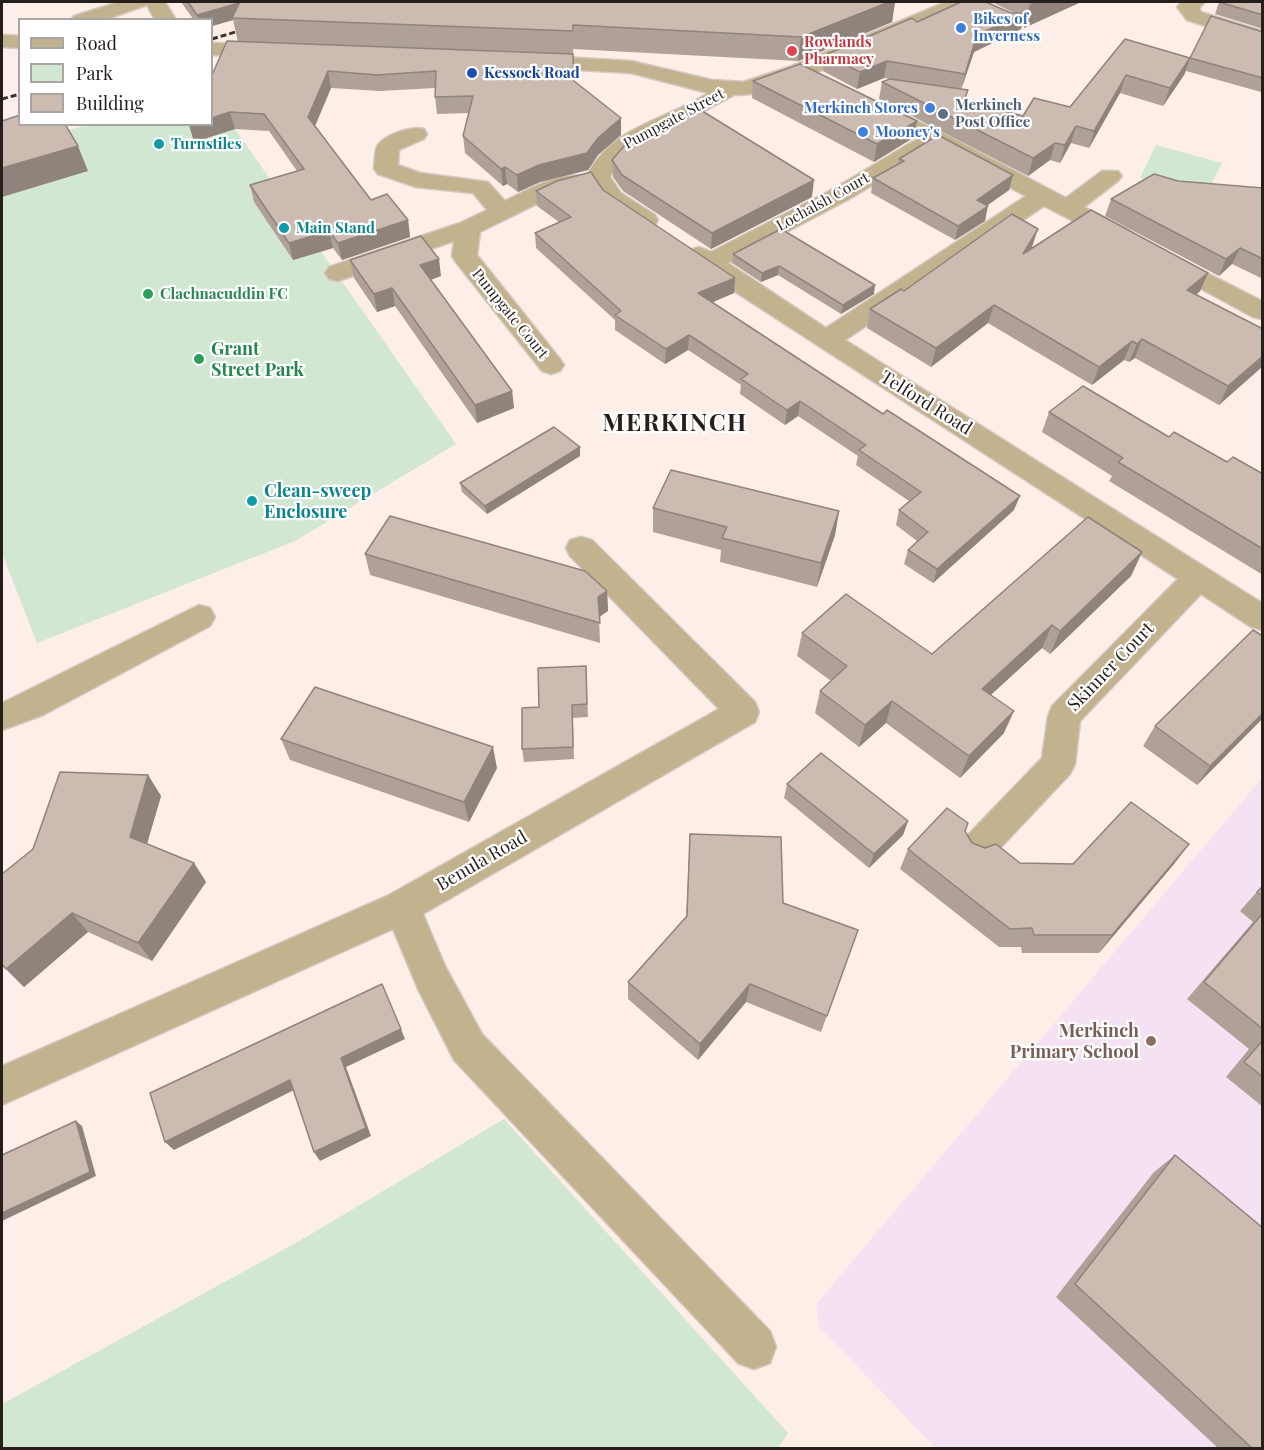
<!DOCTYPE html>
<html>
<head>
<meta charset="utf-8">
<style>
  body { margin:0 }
  #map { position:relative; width:1264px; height:1450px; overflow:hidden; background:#fdefe7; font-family:"Playfair Display",serif }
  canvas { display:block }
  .frame { position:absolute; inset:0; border:3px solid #251e1b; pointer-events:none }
  .legend { position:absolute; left:18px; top:18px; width:195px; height:108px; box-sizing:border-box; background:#fff; border:2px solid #a8a5a4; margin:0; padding:8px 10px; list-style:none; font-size:18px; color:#251e1b }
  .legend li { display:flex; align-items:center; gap:12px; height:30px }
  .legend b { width:30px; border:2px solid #a8a5a4 }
</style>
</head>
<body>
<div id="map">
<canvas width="1264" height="1450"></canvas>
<div class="frame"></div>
<ul class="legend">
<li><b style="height:8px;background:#c2b28e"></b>Road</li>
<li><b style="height:16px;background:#d1e7d2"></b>Park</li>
<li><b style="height:16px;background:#ccbbb1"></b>Building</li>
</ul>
</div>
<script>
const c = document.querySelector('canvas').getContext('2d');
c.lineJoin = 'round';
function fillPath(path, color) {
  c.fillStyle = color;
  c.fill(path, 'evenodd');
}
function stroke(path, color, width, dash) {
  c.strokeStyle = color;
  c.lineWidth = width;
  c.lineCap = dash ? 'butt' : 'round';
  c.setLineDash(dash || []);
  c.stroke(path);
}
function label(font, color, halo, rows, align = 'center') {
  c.font = font + ' "Playfair Display",serif';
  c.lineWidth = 4.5;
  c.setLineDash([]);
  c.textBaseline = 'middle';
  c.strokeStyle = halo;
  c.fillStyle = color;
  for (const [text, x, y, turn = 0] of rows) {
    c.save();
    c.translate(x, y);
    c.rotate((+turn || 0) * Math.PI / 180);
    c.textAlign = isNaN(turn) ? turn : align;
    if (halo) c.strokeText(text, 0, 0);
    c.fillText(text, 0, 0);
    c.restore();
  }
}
const education = new Path2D(`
  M1262 778V1448H935L819 1326 816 1304Z`);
const green = new Path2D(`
  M212 124 235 129 456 444 295 541 37 643 2 553V149L87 125Z
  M1156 145 1222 163 1205 197 1140 178Z
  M504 1119 788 1433 778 1448H2V1404L301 1240Z`);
const minor = new Path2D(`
  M119 2H165L176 20H155L147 5 104 20H71L74 16Z
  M946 2H972L969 6 808 76 752 94 734 95 627 153 616 165 610 177 621 193 655 215 658 220 655 225C629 232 603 201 590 183L587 187 557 194 480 232 477 255 560 359 564 365 560 371 551 374 542 371 455 261 452 256 454 241 338 281 329 279 325 273 329 267 460 223 487 210 473 193 416 187 378 174 374 169C375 162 374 150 378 145 386 134 412 126 424 129L427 134 424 139 399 150 398 165 420 173 488 182 505 201C528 190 561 170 586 177 614 124 663 122 708 93L631 73 528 67 520 66 517 61 520 56 528 55 631 61 712 80 743 82 792 66Z
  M1182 2H1205L1199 8 1201 12 1262 31V44L1187 20 1177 7Z
  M2 35 20 36V48L2 47Z
  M212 43 267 45 274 47 278 51 274 55 267 57 212 55Z
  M877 102 943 133 1066 198 1102 171H1118L1122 176 1118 181 1084 207 1130 231 1133 236 1130 241 1121 243 1112 241 1044 206 845 340 1262 603V630L1251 627 1201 594 1080 721 1075 764 1070 774 988 861 976 866 964 861 958 850 964 839 1042 758 1048 716 1052 706 1178 579 700 269 687 255 690 250 699 247 711 252 835 188 917 139 869 114 866 109 869 104ZM934 148 1026 196 826 328 728 263 851 198Z
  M1166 252 1262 301V319L1253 317 1157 265 1154 260 1157 255Z
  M581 537 592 540 755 702 759 712 755 722 423 914 445 966 482 1034 770 1331 776 1347 770 1363 754 1369 738 1363 454 1060 418 989 393 929 2 1105V1066L389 895 719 709 570 556 566 548 570 540Z
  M199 605 210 608 215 617 210 626 43 715 2 730V703Z`);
const rail = new Path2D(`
  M212 39 252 27
  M2 99 20 94`);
const wall = new Path2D(`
  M181 2H895L892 22 798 61 573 49 574 81 621 135 598 155 588 170 540 182 518 192 507 184 503 186 465 153 463 136 469 113 437 114 435 97V88L380 91 331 88 315 126 371 200 408 220 410 237 342 260 333 248 293 260 254 202 250 185 297 171 269 131 235 129 194 142 238 42 233 20 212 26V20H194Z
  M992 2H1081L1024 28 1026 21 1024 18 1021 29 974 52 961 89 966 100 1023 116 1070 107 1125 39 1190 58 1263 32V90L1261 92 1186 71 1184 75 1163 106 1120 93 1089 148 1071 143 1060 163 1050 160 1028 176 879 99 882 82 901 81 884 78 857 89 823 71 825 55 917 22 1014 13Z
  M1219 2H1263V29L1215 14Z
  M753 81 917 121 913 138 874 162 752 98Z
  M643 136 812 197 711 249 623 191 613 177 612 160Z
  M899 159 1013 175 1009 190 987 205 985 221 955 240 871 193 873 178 898 165Z
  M1178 181 1263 188V279L1232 264 1219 276 1105 216 1111 199Z
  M603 190 735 278 734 293 712 302 1014 510 933 583 904 564 908 550 917 541 896 525 899 510 909 501 856 465 858 456 798 416 785 425 740 394 741 385 688 350 665 364 615 330V320L536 248 535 233 559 222 537 206 536 191Z
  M781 229 874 294 841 314 778 275 761 282 732 263 733 254Z
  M1032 247 1031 249 1208 273 1200 291 1196 295 1263 329V366L1219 405 1135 358 1129 362 1124 360 1092 385 988 323 931 367 867 328 870 309 904 291Z
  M350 260 441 276 431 280 512 391 514 408 477 423 395 306 377 312 354 278Z
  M1049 412 1169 437 1227 462 1263 474V575L1109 481 1112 476 1042 432Z
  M580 456 487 514 462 492 460 483Z
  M653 508 839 511 835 535 817 587 720 562 721 550 653 532Z
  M1142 552 1131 576 1050 654 1042 648 991 695 1004 733 960 778 886 723 859 747 815 713 820 691 831 681 797 656 802 633 932 654Z
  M365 554 607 591 608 611 599 617 600 643 370 575Z
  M1263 636V718L1197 785 1143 746 1155 726Z
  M586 666 588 717 573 718 574 759 524 762 522 749 539 707Z
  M281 739 497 768 469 822 290 760Z
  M148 775 161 796 147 844 194 863 206 882 152 961 88 932 24 987 6 969 33 849Z
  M787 784 908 821 903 835 869 868 784 798Z
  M965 831 972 843 1020 863 1073 864 1189 844 1174 864 1099 953H1022L1021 947H999L900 869 908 849Z
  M690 834 783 903 858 930 821 1032 746 1002 698 1060 628 999V982L686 917Z
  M1263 885V1107L1226 1077 1249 1049 1187 999 1253 922 1240 911Z
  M1175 1155 1263 1449H1219L1056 1297 1154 1172Z`);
const shadedWall = new Path2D(`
  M244 2 232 18 233 20 212 26V20H199L197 15Z
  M889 2H895L892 22 798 61 801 37Z
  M1036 2H1081L1024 28 1030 4Z
  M1025 13 1021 29 974 52 961 90 965 74 977 35Z
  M1190 58 1184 75 1163 106 1170 88Z
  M887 61 884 78 857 89 860 72Z
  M328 71 331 88 312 133 308 117Z
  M1126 75 1120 93 1089 148 1094 131Z
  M230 112 235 129 194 142 189 125 212 124V118Z
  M621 118V135L598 155 588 170 540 182 518 192 517 175 598 138Z
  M917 121 913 138 874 162 877 144Z
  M1076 126 1071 143 1060 163 1065 145Z
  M1055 143 1050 160 1028 176 1033 158Z
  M78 146 88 171 2 197V168Z
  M505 167 507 184 503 186 501 169Z
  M1013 175 1009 190 974 215 977 200Z
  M814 180 812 197 711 249 712 233Z
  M988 206 985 221 955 240 958 226Z
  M408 220 410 237 342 260 338 243Z
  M1038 229 1032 247 1018 273 1023 254Z
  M329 231 333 248 293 260 289 243Z
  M1240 248 1232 264 1219 276 1226 259Z
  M439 259 441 276 423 282 420 265Z
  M779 266 778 275 761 282 762 273Z
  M1208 273 1200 291 1179 309 1187 290Z
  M735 278 734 293 697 309 698 293Z
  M875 285 874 294 841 314 843 305Z
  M392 288 395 306 377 312 374 294Z
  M994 305 988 323 931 367 936 348Z
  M689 335 688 350 665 364 666 349Z
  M1142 339 1135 358 1129 362 1137 344Z
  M1132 341 1124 360 1092 385 1099 367Z
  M1263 356V366L1219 405 1228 386Z
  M512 391 514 408 477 423 475 405Z
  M800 401 798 416 785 425 787 410Z
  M580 447V456L487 514 485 506Z
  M1020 496 1014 510 933 583 937 569Z
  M839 511 835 535 817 587 821 563Z
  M1142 552 1131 576 1050 654 1060 631Z
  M607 591 608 611 599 617 598 597Z
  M1052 625 1042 648 973 711 982 689Z
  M892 701 886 723 859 747 865 725Z
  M1014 711 1004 733 960 778 969 756Z
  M1263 713V718L1197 785 1210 766Z
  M493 747 497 768 469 822 464 802Z
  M148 775 161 796 143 857 130 837Z
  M908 821 903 835 869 868 874 854Z
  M1189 844 1174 864 1099 953 1112 935Z
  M194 863 206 882 152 961 138 943Z
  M72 913 88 932 24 987 6 969Z
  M750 984 746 1002 698 1060 700 1044Z
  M401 1029 405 1039 346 1067 371 1136 320 1161 314 1152 341 1058Z
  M290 1080 296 1089 174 1150 165 1142Z
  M76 1121 82 1126 96 1176 2 1221V1213Z`);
const building = new Path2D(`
  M188 2H240L239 3 197 15Z
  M240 2H889L801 37 573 25V31L232 18Z
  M961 2H986L1011 13H1025L977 35 965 74 887 61 860 72 825 55 912 18 917 22Z
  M1219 2H1263V15Z
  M1211 16 1263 32V78L1190 58Z
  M1125 39 1190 58 1170 88 1126 75 1094 131 1076 126 1065 145 1055 143 1033 158 882 82 890 79 968 90 964 100 1023 116 1034 98 1070 107Z
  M227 41 573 54 574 81 621 118 598 138 587 153 539 165 517 175 505 167 501 169 463 136 473 96 435 97 436 71 377 75 328 71 308 117 371 200 387 194 408 220 338 243 329 231 289 243 250 185 304 169 264 114 230 112 212 118V75Z
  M800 64 917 121 877 144 753 81Z
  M699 109 814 180 712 233 622 175 612 160 630 139 638 132 643 136Z
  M20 115V124H65L78 146 2 168V121Z
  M938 135 1013 175 977 200 988 206 958 226 873 178 904 161 899 159Z
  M591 172 603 190 735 278 698 293 883 414 887 410 1020 496 937 569 908 550 928 532 899 510 921 492 859 450 866 445 800 401 787 410 741 379 748 374 689 335 666 349 615 315 621 311 535 233 571 217 536 191 557 181Z
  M1154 174 1178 181 1263 188V259L1240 248 1226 259 1111 199Z
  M1091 210 1208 273 1187 290 1263 329V356L1228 386 1142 339 1137 344 1132 341 1099 367 994 305 936 348 870 309 901 289 904 291 1012 214 1038 229 1023 254Z
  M781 229 875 285 843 305 779 266 762 273 733 254Z
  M421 236 439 259 420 265 512 391 475 405 392 288 374 294 350 260Z
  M1083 386 1169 437 1174 432 1227 462 1233 457 1263 474V549L1118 462 1123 458 1049 412Z
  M554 427 580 447 485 506 460 483Z
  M671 470 839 511 821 563 722 538 727 527 653 508Z
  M390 516 585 571 607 591 598 597 600 623 365 554Z
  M1088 517 1142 552 1060 631 1052 625 982 689 1014 711 969 756 892 701 865 725 820 691 847 666 802 633 846 594 932 654Z
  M1253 630 1263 636V713L1210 766 1155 726Z
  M586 666 587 704 572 705 573 747 522 749V708L539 707 538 668Z
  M315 687 493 747 464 802 281 739Z
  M821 753 908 821 874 854 787 784Z
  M60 772 148 775 130 837 194 863 138 943 72 913 6 969 2 964V874L33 849Z
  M1131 802 1189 844 1112 935H1034L1032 928 1010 929 908 849 947 808 968 823 965 831 972 843 985 848 996 844 1020 863 1073 864Z
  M690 834 781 837 783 903 858 930 827 1016 750 984 700 1044 628 982 687 916Z
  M1263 886V896L1257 892Z
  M1263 913V1029L1204 982Z
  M382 984 401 1029 341 1058 366 1128 314 1152 290 1080 165 1142 150 1093Z
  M1263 1040V1077L1244 1062Z
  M76 1121 90 1172 2 1213V1155Z
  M1175 1155 1263 1228V1449H1253L1075 1284Z`);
const markers = [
  [961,28,6,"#3f7fe0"],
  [792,51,6,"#e0444e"],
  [472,73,6,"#1a4fb4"],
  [930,108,6,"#3f7fe0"],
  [943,114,6,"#5c6f8a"],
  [863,132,6,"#3f7fe0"],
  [159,144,6,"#0f9aa8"],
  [284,228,6,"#0f9aa8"],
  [148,294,6,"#2e9e5b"],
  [199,359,6,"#2e9e5b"],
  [252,501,6,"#0f9aa8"],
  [1151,1041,6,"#8d6e63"]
];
const farShopnames = [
  ["Bikes of",973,19],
  ["Inverness",973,36],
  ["Merkinch Stores",918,108,"right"],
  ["Mooney's",875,132]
];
const farHealthnames = [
  ["Rowlands",804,42],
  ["Pharmacy",804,59]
];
const farTransitnames = [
  ["Kessock Road",484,73]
];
const farServicenames = [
  ["Merkinch",955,105],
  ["Post Office",955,122]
];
const farStreetnames = [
  ["Pumpgate Street",674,119,-28],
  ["Lochalsh Court",823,202,-29],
  ["Pumpgate Court",510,314,51]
];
const farCulturenames = [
  ["Turnstiles",171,144],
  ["Main Stand",296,228]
];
const farLeisurenames = [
  ["Clachnacuddin FC",160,294]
];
const leisureNames = [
  ["Grant",211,349],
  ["Street Park",211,370]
];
const streetNames = [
  ["Telford Road",926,403,32],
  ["Skinner Court",1111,667,-46],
  ["Benula Road",482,861,-30]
];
const cultureNames = [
  ["Clean-sweep",264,491],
  ["Enclosure",264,512]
];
const educationNames = [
  ["Merkinch",1139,1031],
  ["Primary School",1139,1052]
];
const districtNames = [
  ["MERKINCH",675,424]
];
fillPath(education, '#f4e2f2');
fillPath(green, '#d1e7d2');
stroke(minor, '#d6c9c2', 3);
fillPath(minor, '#c2b28e');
stroke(rail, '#3b3330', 3, [6, 3]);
fillPath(wall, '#afa198');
fillPath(shadedWall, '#8f837c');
fillPath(building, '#ccbbb1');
stroke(building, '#8f837c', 1.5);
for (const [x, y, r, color] of markers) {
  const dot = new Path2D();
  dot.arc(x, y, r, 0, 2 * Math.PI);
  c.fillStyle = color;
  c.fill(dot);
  stroke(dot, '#fff', 2);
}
label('bold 15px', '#366cbe', '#fff', farShopnames, 'left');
label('bold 15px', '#be3a42', '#fff', farHealthnames, 'left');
label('bold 15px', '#164399', '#fff', farTransitnames, 'left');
label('bold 15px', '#4e5e75', '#fff', farServicenames, 'left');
label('15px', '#251e1b', '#fff', farStreetnames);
label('bold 15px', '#0d838f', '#fff', farCulturenames, 'left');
label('bold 15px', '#27864d', '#fff', farLeisurenames, 'left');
label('bold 18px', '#27864d', '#fff', leisureNames, 'left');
label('18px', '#251e1b', '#fff', streetNames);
label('bold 18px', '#0d838f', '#fff', cultureNames, 'left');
label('bold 18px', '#785e54', '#fff', educationNames, 'right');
c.letterSpacing = '1.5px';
label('bold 24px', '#251e1b', '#fff', districtNames);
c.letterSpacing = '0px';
</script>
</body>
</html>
